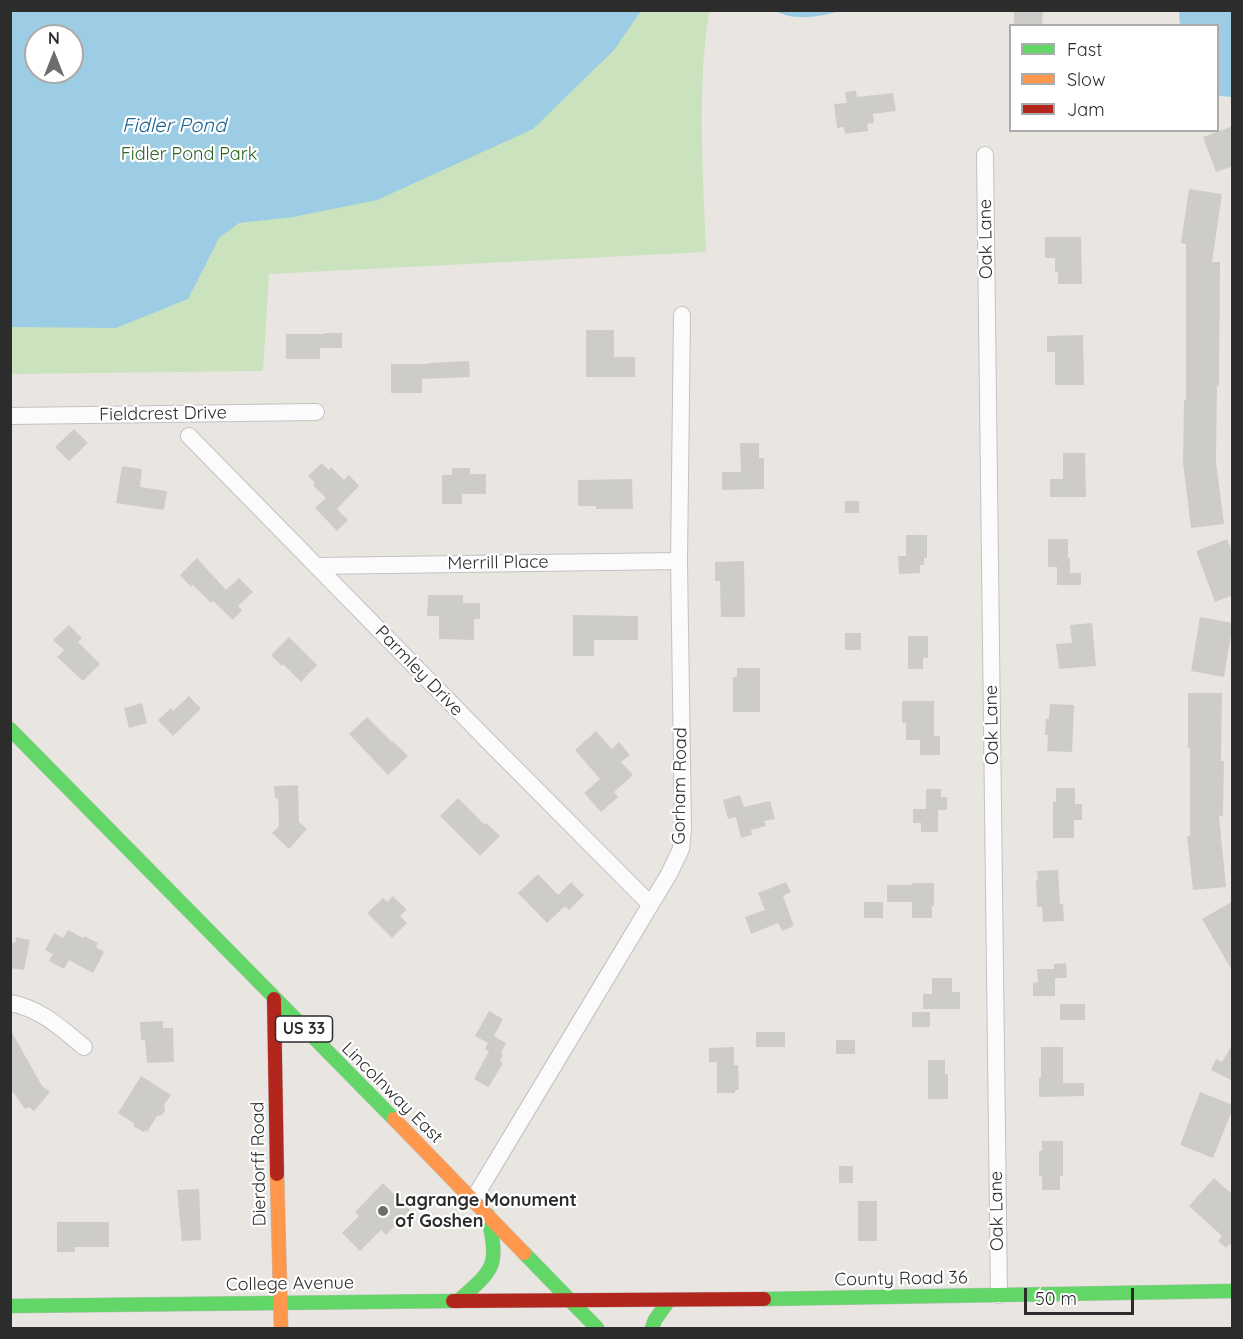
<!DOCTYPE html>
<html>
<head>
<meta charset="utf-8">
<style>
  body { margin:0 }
  #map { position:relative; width:1243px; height:1339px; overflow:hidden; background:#e9e6e2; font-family:Quicksand,sans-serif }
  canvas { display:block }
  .frame { position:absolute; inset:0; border:12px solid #2c2c2c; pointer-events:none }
  .legend { position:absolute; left:1009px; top:24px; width:210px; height:108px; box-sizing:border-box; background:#fff; border:2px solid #ababab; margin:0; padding:8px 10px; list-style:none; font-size:18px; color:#2c2c2c }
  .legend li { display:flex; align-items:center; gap:12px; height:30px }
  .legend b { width:30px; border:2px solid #ababab }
  .north { position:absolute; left:24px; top:24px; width:60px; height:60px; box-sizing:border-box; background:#fff; border:2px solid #ababab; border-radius:50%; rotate:0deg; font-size:16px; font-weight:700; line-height:24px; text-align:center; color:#2c2c2c }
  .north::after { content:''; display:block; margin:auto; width:21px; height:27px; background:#6e6d6c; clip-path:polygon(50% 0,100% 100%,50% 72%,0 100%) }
  .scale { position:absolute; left:1024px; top:1288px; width:110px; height:27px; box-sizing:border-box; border:3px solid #2c2c2c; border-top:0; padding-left:8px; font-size:18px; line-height:21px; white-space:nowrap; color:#2c2c2c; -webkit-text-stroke:4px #fff; paint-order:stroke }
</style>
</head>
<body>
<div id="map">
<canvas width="1243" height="1339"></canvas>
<div class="frame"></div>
<ul class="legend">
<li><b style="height:8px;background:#63d668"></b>Fast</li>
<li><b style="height:8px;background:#ff974d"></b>Slow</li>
<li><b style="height:8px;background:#b3261e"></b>Jam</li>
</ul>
<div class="north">N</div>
<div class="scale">50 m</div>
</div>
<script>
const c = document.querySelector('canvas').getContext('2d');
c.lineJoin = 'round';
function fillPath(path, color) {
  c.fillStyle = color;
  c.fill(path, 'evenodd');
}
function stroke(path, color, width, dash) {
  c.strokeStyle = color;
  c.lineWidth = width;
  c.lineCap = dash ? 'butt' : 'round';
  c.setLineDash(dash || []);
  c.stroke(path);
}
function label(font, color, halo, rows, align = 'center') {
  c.font = font + ' Quicksand,sans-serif';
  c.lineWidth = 4.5;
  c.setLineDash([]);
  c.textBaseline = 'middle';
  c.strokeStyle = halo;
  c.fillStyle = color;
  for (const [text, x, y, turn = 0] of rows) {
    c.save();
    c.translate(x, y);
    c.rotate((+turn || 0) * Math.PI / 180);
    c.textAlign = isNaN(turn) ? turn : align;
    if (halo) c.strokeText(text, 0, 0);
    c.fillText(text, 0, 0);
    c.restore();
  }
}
const green = new Path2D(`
  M10 11H709C697 90 703 171 706 252L269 274 263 371 11 374ZM36 36H72V72H36Z`);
const water = new Path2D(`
  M11 10H641V11L614 50 533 129 377 200 293 217 239 223 219 238 188 299 116 328 11 327ZM36 36H72V72H36Z
  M774 11H839C825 16 803 19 789 16 784 15 779 12 774 11Z
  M1179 11H1232V97L1220 96 1218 94V26L1180 25Z`);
const building = new Path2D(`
  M1014 10H1043L1042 26H1014Z
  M856 91 857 97 893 93 896 111 873 114 874 123 867 124 868 131 845 134 844 127 837 128 834 104 847 103 845 92Z
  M1233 126V166L1216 172 1203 137Z
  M1189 189 1222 194 1212 262H1220L1219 386H1217L1216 462 1224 524 1191 528 1183 463 1184 400H1186V244L1181 243Z
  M1045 237H1081L1082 284H1058V272H1055V258H1045Z
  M586 330H614V357H635V377H586Z
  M324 333H342V348H320V359H286V334H325Z
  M1083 335 1084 385H1055V352H1047V336Z
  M469 361 470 377 422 379V393H391V364H429V363Z
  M74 429 88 443 69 461 55 447Z
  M740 443H759V458H764V489L722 490V472H741Z
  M1063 453H1085L1086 497H1050V479H1063Z
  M322 463 329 470 331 467 344 480 349 475 359 486 337 509 348 520 337 531 315 508 326 498 313 485 315 483 308 476Z
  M122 466 142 469 140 487 167 491 164 510 116 503Z
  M452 468H470V474H486V494H462V504H442V475H452Z
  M632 479 633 509H596V506H578V480Z
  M845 501H859V513H845Z
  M906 535H927V558H924V565H920V573L899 574 898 556H906Z
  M1048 539H1068V558H1070V573H1081V585H1057V567H1048Z
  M1227 539 1233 554V595L1215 602 1196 551Z
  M197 558 226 590 239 578 253 592 238 606 242 610 233 620 213 601 211 603 193 585 191 587 180 575Z
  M744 561 745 617H721L720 581H715V562Z
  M428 595H463V603H480V619H474V640L439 639V616H427Z
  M573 615 638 616V640H594V656H573Z
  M1200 617 1233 623 1224 677 1191 671Z
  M1092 623 1096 666 1059 669 1056 644 1072 643 1070 625Z
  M69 625 82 638 78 642 100 664 83 681 57 657 64 650 53 640Z
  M845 633H861V650H845Z
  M908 636H928V658H923V669H908Z
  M289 637 317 665 301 682 283 664 282 666 271 655Z
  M737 668H760V712H733V677H737Z
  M1188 693H1222L1221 761H1224L1223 816H1219L1226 887 1193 890 1187 836H1190V748H1188Z
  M189 696 201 709 173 736 158 720 171 708 173 711Z
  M902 701H934V736H940V755H920V740H906V723H902Z
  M142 703 147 723 129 728 124 708Z
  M1050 704 1074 705 1072 752 1047 751 1048 735H1045L1046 719H1049Z
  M367 717 392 742 393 741 408 756 388 775 349 734Z
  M596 731 612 749 619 742 630 755 621 762 633 775 614 792 618 797 601 812 584 793 600 779 575 750Z
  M298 785 299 822 307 829 289 849 272 833 279 826 278 798H275L274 786Z
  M1056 788H1075V804H1082V820H1074V838H1053V802H1056Z
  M926 789H941V797H947V810H938V832H921V823H913V809H926Z
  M740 795 744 807 770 801 775 819 764 821 766 826 751 830 752 835 741 838 736 817 728 819 723 800Z
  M458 798 484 824 486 823 500 836 480 856 440 816Z
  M1058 870 1060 904H1063L1064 921 1043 922 1042 907H1037L1036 880H1038L1037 871Z
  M538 874 558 895 571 882 584 895 569 910 565 906 547 923 518 893Z
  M786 882 791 892 783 896 794 926 782 931 778 923 751 934 745 917 765 910 758 893Z
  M912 883H934V906H932V918H912V902H887V885H912Z
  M393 896 407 910 400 916 407 923 392 938 367 913 383 898 387 902Z
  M1233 901V972L1202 919Z
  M864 902H883V918H864Z
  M68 930 83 938 84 936 98 943 96 947 104 952 93 973 69 960 64 969 49 961 53 954 45 950 54 933 63 938Z
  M16 937 30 940 24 970 10 968V942L15 943Z
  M1066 963 1067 978H1055V996H1033V983L1038 982 1037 969H1054V964Z
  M932 978H952V992H960V1009H923V994H932Z
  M1060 1004H1085V1020H1060Z
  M489 1011 503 1019 494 1036 506 1043 501 1053 503 1055 500 1061 503 1063 490 1085 488 1087 474 1079 489 1051 485 1049 488 1043 475 1036Z
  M912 1012H930V1027H912Z
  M163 1021V1028H173L174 1062 147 1063 145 1040H141L140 1022Z
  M10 1029 42 1086 50 1092 34 1111 29 1107 25 1109 13 1092 10 1091Z
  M756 1032H785V1047H756Z
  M836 1040H855V1054H836Z
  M1233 1043V1081L1211 1070 1216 1059 1222 1062Z
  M734 1047V1065H738L739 1090H735V1093H717V1062H709V1048Z
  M1041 1047H1063V1083H1084V1096L1039 1097V1078H1041Z
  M928 1060H945V1074H948V1099H929L928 1098Z
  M141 1076 171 1095 164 1105 165 1111 162 1115 157 1116 147 1132 146 1130 144 1132 133 1126 135 1124 118 1113Z
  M1200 1092 1233 1105V1108L1213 1158 1180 1145Z
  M1042 1141H1063V1176H1060V1190H1042V1176H1039V1151H1042Z
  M839 1166H853V1183H839Z
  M1214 1178 1233 1195V1246L1230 1244 1226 1248 1218 1241 1222 1236 1189 1206Z
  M383 1183 410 1210 386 1235 381 1230 360 1251 342 1233 359 1216 355 1212Z
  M199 1189 201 1240 182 1241 177 1190Z
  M858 1201H877V1241H858Z
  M57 1222H109V1247H75V1252H57Z`);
const street = new Path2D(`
  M985 155 999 1295
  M10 416 316 412
  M189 436 488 741 650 904
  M316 566 679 561
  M10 1003C40 1008 62 1029 84 1047
  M473 1200 669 874 681 849 683 829 679 561 682 315`);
const fast = new Path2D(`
  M10 729 394 1119
  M524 1253 597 1328
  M764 1299 1232 1291
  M458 1301C497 1267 498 1266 488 1215
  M10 1306 453 1301
  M652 1328 655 1320 669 1300`);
const slow = new Path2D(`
  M394 1119 524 1253
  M277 1174 281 1328`);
const jam = new Path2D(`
  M274 999 277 1174
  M453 1301 764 1299`);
const markers = [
  [383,1211,6,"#6e6d6c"]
];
const shields = [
  [304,1029,57]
];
const shieldNames = [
  ["US 33",304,1029]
];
const parkNames = [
  ["Fidler Pond Park",189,155]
];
const streetNames = [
  ["Oak Lane",986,239,-91],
  ["Fieldcrest Drive",163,414,-1],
  ["Merrill Place",498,563,-1],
  ["Parmley Drive",419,671,46],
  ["Oak Lane",992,725,-91],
  ["Gorham Road",680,786,-89],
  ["Lincolnway East",392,1093,45],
  ["Dierdorff Road",259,1164,-91],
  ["Oak Lane",997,1211,-91],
  ["County Road 36",901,1279,-1],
  ["College Avenue",290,1284,-1]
];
const poiNames = [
  ["Lagrange Monument",395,1201],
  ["of Goshen",395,1222]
];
const waterNames = [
  ["Fidler Pond",174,126]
];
fillPath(green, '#cae2be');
fillPath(water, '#9dcde4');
fillPath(building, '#ceccc9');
stroke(street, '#c3c2c2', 18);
stroke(fast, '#c3c2c2', 15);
stroke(slow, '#c3c2c2', 15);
stroke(jam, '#c3c2c2', 15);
stroke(street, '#fcfbfb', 16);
stroke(fast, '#63d668', 14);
stroke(slow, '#ff974d', 14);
stroke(jam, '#b3261e', 14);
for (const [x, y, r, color] of markers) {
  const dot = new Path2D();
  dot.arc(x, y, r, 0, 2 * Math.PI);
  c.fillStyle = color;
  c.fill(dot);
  stroke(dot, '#fff', 2);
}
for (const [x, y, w] of shields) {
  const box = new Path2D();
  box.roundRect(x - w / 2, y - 13, w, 26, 4.5);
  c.fillStyle = '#fff';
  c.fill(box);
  stroke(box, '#2c2c2c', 1.5);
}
label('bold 16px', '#2c2c2c', null, shieldNames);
label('18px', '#2a6321', '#fff', parkNames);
label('18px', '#2c2c2c', '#fff', streetNames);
label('bold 18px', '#2c2c2c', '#fff', poiNames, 'left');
label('italic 20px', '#196092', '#fff', waterNames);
</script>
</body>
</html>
